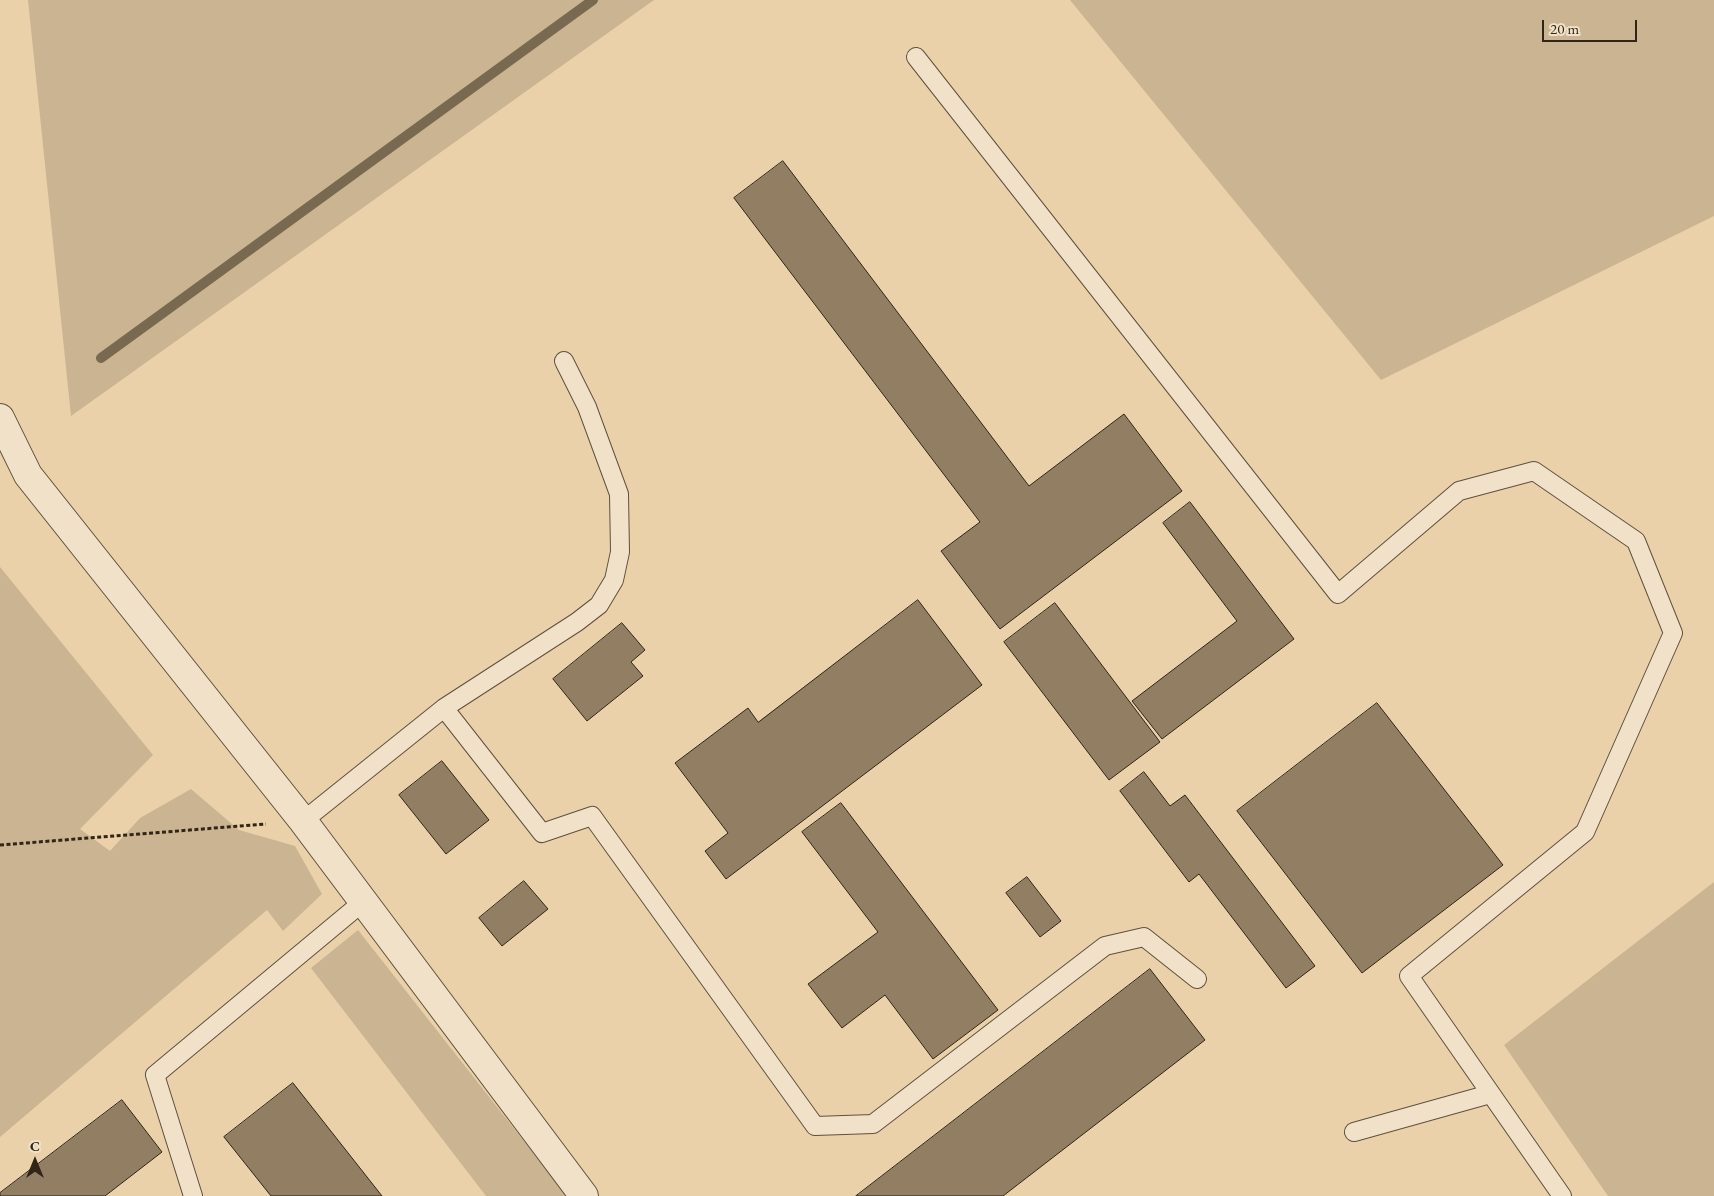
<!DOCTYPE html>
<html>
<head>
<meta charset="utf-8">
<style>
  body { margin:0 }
  #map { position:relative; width:1714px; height:1196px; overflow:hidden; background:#ead1aa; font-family:"EB Garamond",serif }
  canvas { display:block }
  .north { position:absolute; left:10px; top:1136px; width:50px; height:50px; -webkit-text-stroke:4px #f1e1c8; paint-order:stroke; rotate:0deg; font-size:14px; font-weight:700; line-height:20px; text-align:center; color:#312517 }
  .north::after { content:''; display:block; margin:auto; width:18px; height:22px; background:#312517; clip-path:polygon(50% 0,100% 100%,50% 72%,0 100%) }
  .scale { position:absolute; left:1542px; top:20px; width:95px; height:22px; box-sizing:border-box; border:2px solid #312517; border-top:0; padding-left:6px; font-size:15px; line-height:18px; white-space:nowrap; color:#312517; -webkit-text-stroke:4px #f1e1c8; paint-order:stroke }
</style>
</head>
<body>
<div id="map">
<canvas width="1714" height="1196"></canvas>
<div class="north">С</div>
<div class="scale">20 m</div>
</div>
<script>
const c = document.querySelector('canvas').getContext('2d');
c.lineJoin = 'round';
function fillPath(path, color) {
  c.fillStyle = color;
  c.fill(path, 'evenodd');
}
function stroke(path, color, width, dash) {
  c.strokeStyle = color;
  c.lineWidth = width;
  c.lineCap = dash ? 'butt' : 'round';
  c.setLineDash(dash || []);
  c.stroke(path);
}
const green = new Path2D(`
  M28 0H654L71 416Z
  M1070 0H1714V216L1381 380Z
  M0 567 153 755 80 829 110 851 140 818 191 789 239 830 295 846 322 894 283 931 267 910 0 1137Z
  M1714 882V1196H1608L1504 1045Z
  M358 930 567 1196H486L311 968Z`);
const stream = new Path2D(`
  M101 358 593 0`);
const building = new Path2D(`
  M783 161 1029 486 1124 414 1182 491 1000 629 941 551 980 522 734 198Z
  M1190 502 1294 639 1162 739 1132 701 1237 621 1163 523Z
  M918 600 982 685 726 879 705 851 728 833 675 763 748 708 758 722Z
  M1055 603 1160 742 1109 780 1004 642Z
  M622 623 645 650 631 662 643 676 587 721 553 679Z
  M1377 703 1503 865 1362 973 1237 811Z
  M442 761 489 820 446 854 399 795Z
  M1144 772 1170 806 1185 795 1315 966 1286 988 1199 874 1189 882 1120 791Z
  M841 803 998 1010 933 1059 885 995 842 1028 808 984 878 932 802 832Z
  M1027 877 1061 921 1040 937 1006 893Z
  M524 881 548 909 502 946 479 918Z
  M1150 969 1205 1040 1003 1196H856Z
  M293 1083 382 1196H271L224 1137Z
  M122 1100 162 1152 105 1196H0V1193Z`);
const path = new Path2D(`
  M0 845 266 824`);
const service = new Path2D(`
  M916 57 1338 594 1459 491 1534 471 1636 541 1673 633 1585 832 1409 976 1562 1196
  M444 708 542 833 592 816 815 1126 873 1124 1105 946 1144 937 1197 979
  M303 821 444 708 577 622 599 605 614 580 620 552 619 494 587 407 564 361
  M1354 1132 1490 1094
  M193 1196 155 1075 364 901`);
const minor = new Path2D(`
  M0 418 28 475 303 821 584 1196`);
fillPath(green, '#cbb491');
stroke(stream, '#7a6951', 10);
fillPath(building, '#917e63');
stroke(building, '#312517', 1);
stroke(service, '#5f503c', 20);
stroke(minor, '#5f503c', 30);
stroke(path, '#312517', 3, [4, 2.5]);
stroke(service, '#f1e1c8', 18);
stroke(minor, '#f1e1c8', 28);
</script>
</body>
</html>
